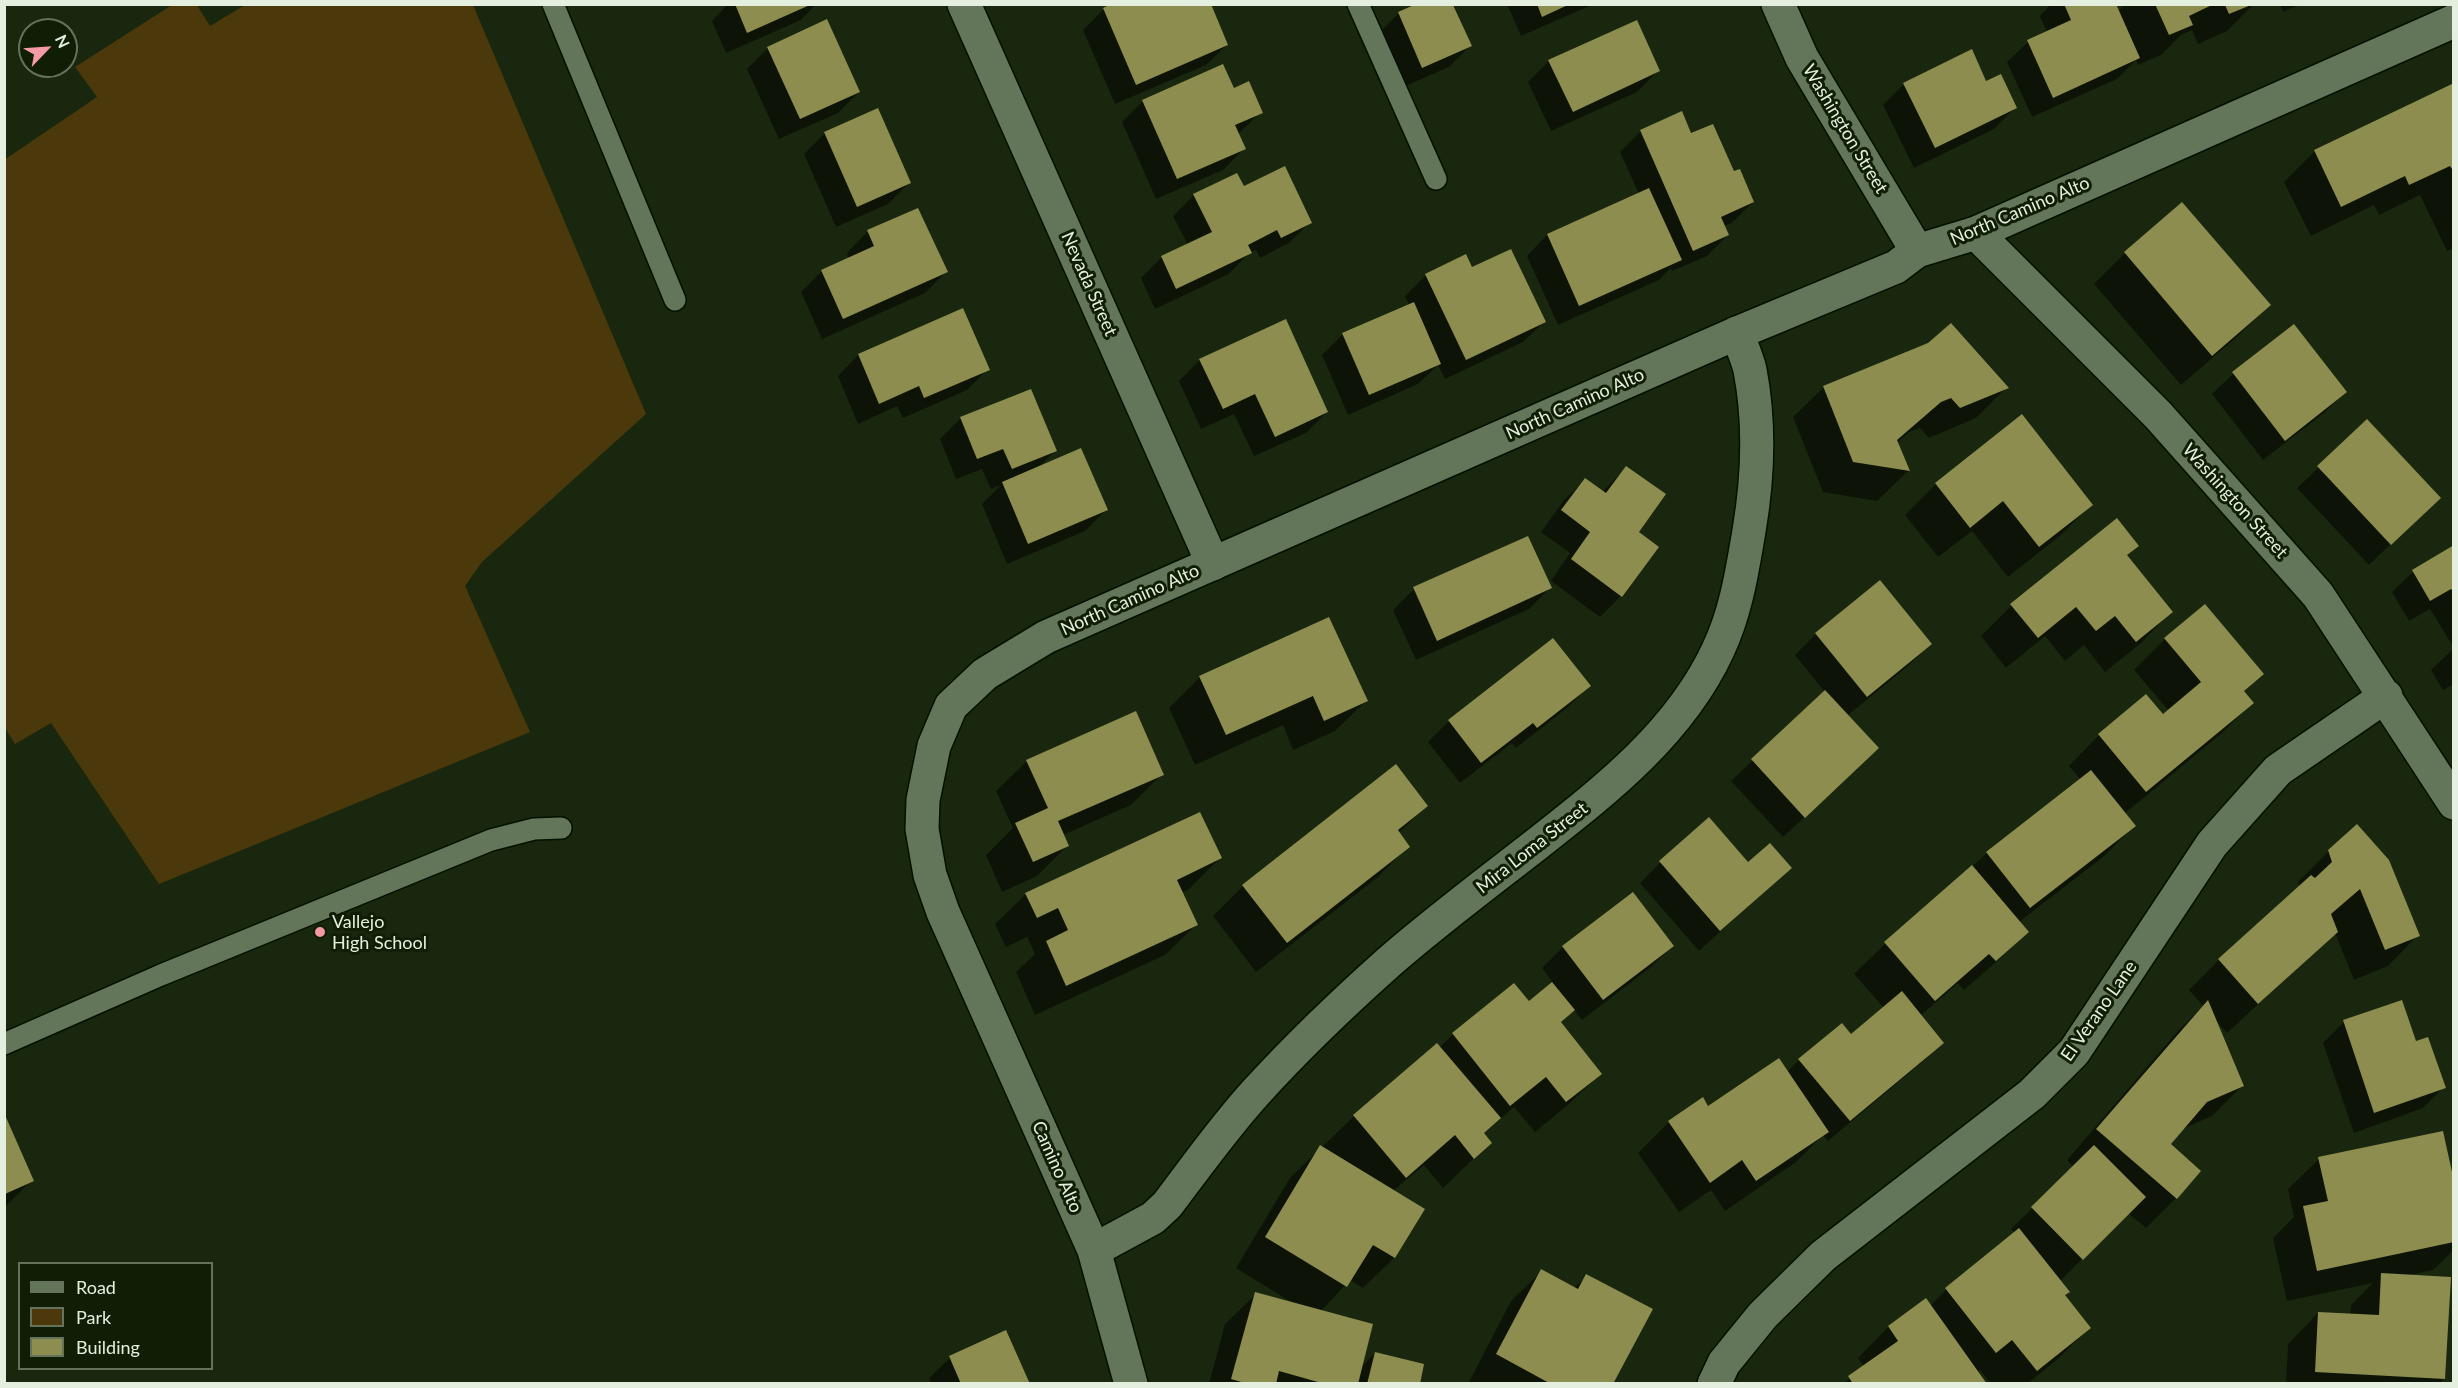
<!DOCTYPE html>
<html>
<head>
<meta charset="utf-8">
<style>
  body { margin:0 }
  #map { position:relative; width:2458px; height:1388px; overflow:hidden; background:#19270e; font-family:Lato,sans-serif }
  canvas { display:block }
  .frame { position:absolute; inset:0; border:6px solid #e5efdf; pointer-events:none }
  .legend { position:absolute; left:18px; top:1262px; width:195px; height:108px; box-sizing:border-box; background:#101e05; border:2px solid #65725c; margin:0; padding:8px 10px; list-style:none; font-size:18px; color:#e5efdf }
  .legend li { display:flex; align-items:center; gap:12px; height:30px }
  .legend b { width:30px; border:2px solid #65725c }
  .north { position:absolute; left:18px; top:18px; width:60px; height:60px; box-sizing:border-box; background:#101e05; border:2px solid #65725c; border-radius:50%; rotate:65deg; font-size:16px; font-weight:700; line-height:24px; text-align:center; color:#e5efdf }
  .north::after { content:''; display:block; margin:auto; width:21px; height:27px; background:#f49aa6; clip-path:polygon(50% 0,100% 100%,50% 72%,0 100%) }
</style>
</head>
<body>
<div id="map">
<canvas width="2458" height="1388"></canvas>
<div class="frame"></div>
<ul class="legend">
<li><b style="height:8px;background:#64765a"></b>Road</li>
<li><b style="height:16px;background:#4c390b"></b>Park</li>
<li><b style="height:16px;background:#8c8d4f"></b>Building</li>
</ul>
<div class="north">N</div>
</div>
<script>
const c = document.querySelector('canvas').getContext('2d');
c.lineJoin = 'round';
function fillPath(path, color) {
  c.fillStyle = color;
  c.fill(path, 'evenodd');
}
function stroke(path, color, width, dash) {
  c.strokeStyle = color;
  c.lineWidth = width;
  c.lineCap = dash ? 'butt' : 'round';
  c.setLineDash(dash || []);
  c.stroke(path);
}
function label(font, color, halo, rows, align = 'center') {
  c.font = font + ' Lato,sans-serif';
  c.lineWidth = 6;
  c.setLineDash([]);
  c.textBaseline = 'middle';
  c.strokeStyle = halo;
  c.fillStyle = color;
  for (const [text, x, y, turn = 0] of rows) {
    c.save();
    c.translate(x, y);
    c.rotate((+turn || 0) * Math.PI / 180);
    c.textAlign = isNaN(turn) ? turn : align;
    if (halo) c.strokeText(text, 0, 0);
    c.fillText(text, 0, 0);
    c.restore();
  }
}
const green = new Path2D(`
  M172 5H197L210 26 245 5H473L646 414 482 562 465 586 530 732 159 884 51 723 15 744 5 728 4 160 97 97 75 67Z`);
const shadow = new Path2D(`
  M728 4H816L801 20 726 53 712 21Z
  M1418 4H1452L1470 46 1449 67 1401 88 1378 34 1399 13Z
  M1507 4H1594L1521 36Z
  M2051 4H2114L2118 12 2125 4H2254L2227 31 2198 44 2192 30 2181 35 2161 55 2138 65 2136 60 2117 79 2032 117 2007 62 2028 42 2047 33 2040 16Z
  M2280 4H2301L2283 12Z
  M1104 9 1227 45 1206 65 1115 104 1083 30Z
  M768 48 859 92 838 113 779 139 747 69Z
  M1549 61 1658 71 1637 92 1551 131 1528 82Z
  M1222 66 1233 90 1261 112 1238 134 1244 149 1223 170 1156 199 1122 122 1143 101Z
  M1904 84 2015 108 1994 129 1914 168 1883 105Z
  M2454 84V248L2447 251 2420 195 2379 215 2374 205 2311 236 2284 182 2315 151Z
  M1641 131 1690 135 1733 173 1753 202 1732 223 1724 226 1728 235 1707 256 1672 271 1671 268 1659 280 1558 325 1527 256 1547 235 1639 194 1620 152Z
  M825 133 909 183 888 204 836 227 804 154Z
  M1243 188 1310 222 1289 243 1260 258 1256 250 1249 253 1229 274 1155 309 1141 278 1162 257 1188 245 1173 216 1194 195Z
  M2182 204 2269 305 2238 336 2181 385 2094 284 2125 253Z
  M918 210 946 272 925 293 822 339 801 292 822 271 849 259 847 253 867 232Z
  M1472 269 1544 322 1523 342 1445 379 1438 365 1418 384 1348 415 1322 355 1343 334 1409 305 1405 296 1426 275Z
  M962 310 988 369 967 390 903 418 897 406 858 424 838 376 858 355Z
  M1200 360 1327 412 1306 433 1254 456 1234 414 1201 429 1179 381Z
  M2233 374 2345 392 2324 413 2263 460 2212 394Z
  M1824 387 2006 388 1976 418 1929 438 1920 428 1909 432 1897 443 1908 471 1877 501 1823 492 1793 417Z
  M2022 416 2091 504 2061 535 2008 577 1972 531 1938 557 1905 515 1936 484Z
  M961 418 1055 451 1038 468 1106 510 1085 531 1007 564 982 504 1001 485 991 489 982 469 956 479 940 439Z
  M2367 422 2418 518 2369 565 2297 488Z
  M1626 468 1637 533 1621 596 1600 617 1551 581 1570 553 1541 532 1564 500 1585 480 1602 492Z
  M2117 520 2137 546 2126 556 2171 612 2141 643 2105 672 2084 645 2065 661 2045 636 2006 668 1981 636 2011 606Z
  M2454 547V648L2430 609 2409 621 2392 592 2413 572Z
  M1550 588 1529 609 1416 660 1393 610 1414 589Z
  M2205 606 2261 674 2243 692 2252 703 2222 733 2124 814 2134 826 2103 857 2019 922 2027 932 1996 962 1964 990 1958 983 1920 1016 1942 1043 1921 1063 1828 1141 1823 1135 1796 1162 1725 1211 1711 1190 1679 1212 1638 1153 1669 1122 1708 1108 1787 1072 1799 1060 1850 1036 1884 1008 1854 974 1885 944 1987 853 2081 780 2069 766 2099 735 2163 716 2169 711 2134 670 2165 639Z
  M1816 634 1930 644 1909 665 1847 716 1857 769 1783 837 1731 781 1825 692 1795 655Z
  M2454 648V684L2443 690 2431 670Z
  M1200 677 1366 701 1335 731 1293 750 1283 725 1195 765 1169 708Z
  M1589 686 1568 707 1516 748 1512 743 1460 783 1428 742 1449 721Z
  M1027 761 1162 774 1131 805 1063 835 1067 846 1037 876 1002 892 986 855 1013 828 996 791Z
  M1426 806 1398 834 1408 846 1378 877 1256 972 1213 916 1243 886Z
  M2329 851 2418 935 2388 966 2354 980 2335 933 2227 1033 2216 1021 2243 1085 2212 1116 2182 1129 2169 1144 2176 1198 2146 1228 2128 1213 2060 1281 2064 1296 2089 1328 2059 1358 2027 1384H1991L1980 1370 1977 1372 1985 1384H1843L1864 1367 1858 1358 1888 1327 1926 1300 1930 1306 1946 1290 2015 1233 2011 1229 2074 1167 2067 1160 2177 1032 2203 1006 2189 990 2219 960 2300 888 2298 882Z
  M1220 858 1189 889 1181 893 1196 925 1165 955 1035 1015 1016 972 1035 954 1027 937 1006 947 995 924 1026 894Z
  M1660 863 1748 864 1790 868 1699 951 1640 883Z
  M1633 894 1672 946 1651 967 1582 1020 1574 1010 1560 1023 1600 1074 1569 1104 1535 1132 1514 1107 1483 1134 1490 1143 1443 1188 1424 1165 1393 1191 1423 1210 1394 1258 1363 1288 1350 1280 1321 1311 1360 1368 1375 1353 1418 1384H1209L1225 1324 1256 1294 1291 1302 1236 1268 1290 1178 1354 1116 1439 1048 1453 1034 1529 1003 1553 983 1542 968 1563 947Z
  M2344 1022 2415 1043 2444 1087 2423 1108 2354 1133 2323 1043Z
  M4 1119 32 1180 4 1208Z
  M2319 1159 2454 1189V1250L2433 1270 2409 1275 2444 1379 2439 1384H2286L2288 1344 2318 1313 2350 1315 2351 1305 2373 1283 2287 1301 2273 1238 2294 1217 2288 1189Z
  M1542 1271 1574 1288 1587 1276 1612 1384H1468L1511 1301Z
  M1005 1332 1028 1384H931L929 1378 950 1358Z`);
const building = new Path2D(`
  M735 4H812L747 33Z
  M1111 4H1211L1228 45 1136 85 1103 8Z
  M1537 4H1570L1542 17Z
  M2064 4H2116L2140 58 2053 98 2027 40 2071 20Z
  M2155 4H2214L2189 16 2193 25 2169 35Z
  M1414 5H1453L1472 46 1422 68 1398 12Z
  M2225 5H2251L2229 14Z
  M827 19 860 92 800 119 767 47Z
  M1637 20 1660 71 1573 112 1548 60Z
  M1972 49 1986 81 2001 74 2017 108 1935 148 1903 83Z
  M1223 64 1234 88 1249 81 1263 113 1235 125 1246 149 1177 179 1142 100Z
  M2454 83V172L2450 166 2409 185 2405 176 2341 207 2314 150Z
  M878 108 911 183 857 207 824 132Z
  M1682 111 1691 133 1713 124 1734 171 1740 169 1754 202 1721 217 1729 235 1693 251 1640 130Z
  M1285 166 1312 223 1281 238 1277 230 1248 245 1252 253 1176 289 1161 256 1212 232 1193 194 1237 173 1244 186Z
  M1649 188 1682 260 1579 306 1547 234Z
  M2182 202 2271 305 2212 356 2124 252Z
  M918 208 948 272 843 319 821 270 874 246 867 230Z
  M1511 249 1546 322 1466 360 1425 274 1466 254 1472 267Z
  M1414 302 1441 364 1369 395 1342 333Z
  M963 308 990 370 924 398 919 386 879 404 858 354Z
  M1286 319 1328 412 1275 437 1255 394 1223 409 1199 359Z
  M1951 323 2009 388 1960 408 1951 398 1941 402 1897 440 1910 471 1853 462 1823 386 1928 343Z
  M2294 324 2347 392 2285 441 2232 372Z
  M1031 389 1057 451 1012 469 1003 449 977 459 960 417Z
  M2022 414 2093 505 2039 547 2003 501 1970 528 1935 483Z
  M2367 419 2441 498 2391 545 2317 466Z
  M1081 448 1108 510 1028 544 1002 482Z
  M1626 466 1666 494 1639 532 1659 547 1622 597 1571 559 1590 532 1561 510 1585 478 1606 493Z
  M2117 518 2139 546 2127 555 2173 612 2136 642 2115 616 2096 631 2076 607 2038 638 2010 604Z
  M1528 536 1552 588 1437 641 1413 587Z
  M2454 545V592L2451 589 2430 601 2412 570Z
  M1880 580 1932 644 1867 697 1815 633Z
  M2205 604 2264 674 2244 691 2254 703 2146 792 2098 734 2146 694 2163 714 2201 682 2164 638Z
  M1329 617 1368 701 1324 721 1313 696 1226 735 1199 676Z
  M1553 638 1591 686 1537 728 1533 723 1481 763 1448 720Z
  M1825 690 1879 748 1805 818 1751 759Z
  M1136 711 1164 775 1058 821 1069 846 1033 862 1015 823 1048 808 1026 760Z
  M1396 764 1428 806 1398 830 1410 847 1287 943 1242 885Z
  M2091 770 2136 826 2030 908 1986 852Z
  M1200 812 1222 858 1177 880 1198 925 1066 986 1046 941 1068 930 1058 908 1037 918 1025 893Z
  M1709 817 1748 862 1770 843 1792 868 1720 931 1659 861Z
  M2357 824 2389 860 2420 936 2385 950 2360 889 2331 914 2338 932 2258 1004 2218 959 2311 875 2315 878 2332 862 2328 850Z
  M1972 865 2029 932 1996 961 1989 954 1935 1001 1884 942Z
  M1633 892 1674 946 1603 1000 1562 946Z
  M1552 982 1575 1010 1561 1022 1602 1074 1566 1102 1546 1077 1510 1106 1452 1033 1514 983 1529 1001Z
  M1902 991 1944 1043 1850 1121 1798 1059 1842 1023 1851 1034Z
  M2208 1000 2244 1086 2207 1102 2171 1144 2201 1171 2177 1199 2096 1129Z
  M2402 1000 2416 1041 2428 1037 2446 1088 2374 1113 2343 1020Z
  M1437 1043 1501 1118 1484 1133 1492 1143 1474 1159 1455 1135 1406 1178 1353 1115Z
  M1779 1058 1829 1132 1756 1181 1742 1160 1710 1183 1668 1121 1703 1097 1708 1106Z
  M5 1115 34 1181 5 1194Z
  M2443 1131 2454 1181V1242L2317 1271 2303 1206 2328 1201 2318 1157Z
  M1320 1145 1425 1209 1395 1258 1373 1245 1347 1287 1265 1237Z
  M2094 1145 2146 1197 2083 1260 2031 1207Z
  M2019 1228 2070 1292 2065 1295 2091 1328 2037 1371 2012 1340 1996 1353 1945 1288Z
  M1541 1269 1578 1289 1586 1274 1653 1309 1613 1384H1551L1496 1354Z
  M2381 1273 2451 1277 2445 1379 2315 1372 2318 1312 2379 1315Z
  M1255 1292 1373 1324 1358 1384H1325L1279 1371 1276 1384H1248L1231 1379Z
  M1926 1298 1987 1384H1853L1848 1376 1898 1341 1888 1326Z
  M1006 1330 1030 1384H961L949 1356Z
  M1375 1352 1424 1364 1420 1384H1367Z`);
const lane = new Path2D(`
  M553 4 675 300
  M1358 4 1436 179
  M4 1044 161 975 491 840 534 829 561 828`);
const street = new Path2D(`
  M964 4 1213 564
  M1778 4 1802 58 1917 251
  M1976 233 2158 415 2318 595 2454 803
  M1094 1250 1153 1218 1167 1205C1196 1167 1224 1127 1257 1091 1298 1046 1343 1003 1389 962 1436 921 1487 883 1537 844 1607 789 1680 732 1718 650 1736 612 1742 572 1749 531 1758 478 1760 422 1750 370 1747 357 1741 345 1737 333
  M1714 1384 1724 1363 1763 1315 1823 1256 2032 1094 2074 1052 2212 844 2278 770 2386 696`);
const secondary = new Path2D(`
  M1131 1384 1094 1250 943 912 930 875 922 829 923 800 934 746 951 706 985 674 1046 637 1737 333 1896 267 1917 251 1976 233 2454 21`);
const markers = [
  [320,932,6,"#f49aa6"]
];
const streetNames = [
  ["Washington Street",1845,129,59],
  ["North Camino Alto",2020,211,-23],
  ["Nevada Street",1089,284,66],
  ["North Camino Alto",1575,404,-24],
  ["Washington Street",2235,501,48],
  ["North Camino Alto",1130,600,-24],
  ["Mira Loma Street",1532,848,-38],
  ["El Verano Lane",2099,1011,-55],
  ["Camino Alto",1057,1167,66]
];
const poiNames = [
  ["Vallejo",332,922],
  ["High School",332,943]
];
fillPath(green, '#4c390b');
fillPath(shadow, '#0007');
fillPath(building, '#8c8d4f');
stroke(lane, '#041000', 24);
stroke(street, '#041000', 36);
stroke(secondary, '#041000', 36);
stroke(lane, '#64765a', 21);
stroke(street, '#64765a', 33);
stroke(secondary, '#64765a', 33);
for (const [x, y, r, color] of markers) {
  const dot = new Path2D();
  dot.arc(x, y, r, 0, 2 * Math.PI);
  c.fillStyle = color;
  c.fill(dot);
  stroke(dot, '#101e05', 2);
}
label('18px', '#e5efdf', '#101e05', streetNames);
label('18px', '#e5efdf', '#101e05', poiNames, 'left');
</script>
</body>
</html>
